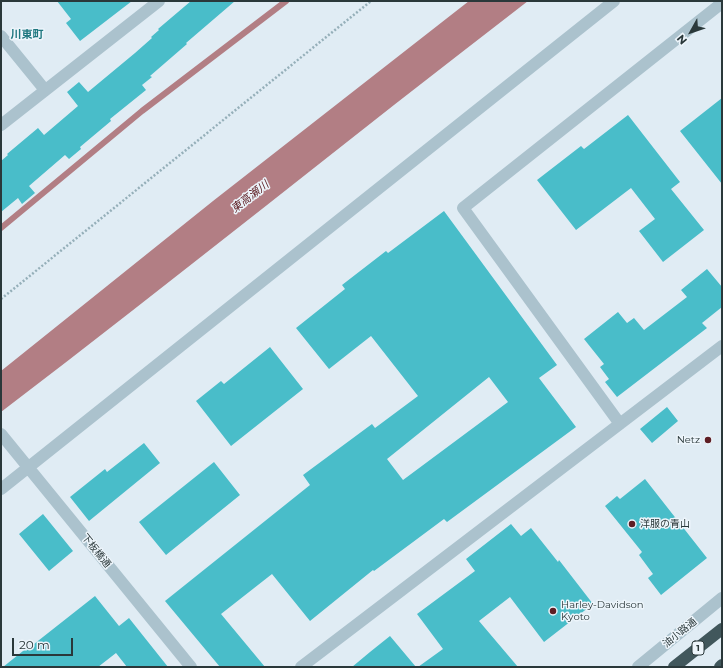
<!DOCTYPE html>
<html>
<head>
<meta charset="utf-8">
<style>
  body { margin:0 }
  #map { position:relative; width:723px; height:668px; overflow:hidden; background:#e0ecf4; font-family:Montserrat,sans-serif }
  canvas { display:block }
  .frame { position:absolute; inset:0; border:2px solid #2a383a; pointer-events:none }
  .north { position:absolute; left:671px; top:12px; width:40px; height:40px; -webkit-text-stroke:3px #edf5fb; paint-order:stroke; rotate:230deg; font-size:11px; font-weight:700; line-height:16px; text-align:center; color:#2a383a }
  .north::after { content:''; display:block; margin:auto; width:14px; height:18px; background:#2a383a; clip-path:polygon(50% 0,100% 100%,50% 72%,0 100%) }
  .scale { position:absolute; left:12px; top:638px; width:61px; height:18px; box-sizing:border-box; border:2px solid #2a383a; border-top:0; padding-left:5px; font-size:12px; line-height:14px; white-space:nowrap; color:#2a383a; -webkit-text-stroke:3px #edf5fb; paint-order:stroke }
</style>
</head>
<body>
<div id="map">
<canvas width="723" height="668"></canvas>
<div class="frame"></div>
<div class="north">N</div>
<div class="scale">20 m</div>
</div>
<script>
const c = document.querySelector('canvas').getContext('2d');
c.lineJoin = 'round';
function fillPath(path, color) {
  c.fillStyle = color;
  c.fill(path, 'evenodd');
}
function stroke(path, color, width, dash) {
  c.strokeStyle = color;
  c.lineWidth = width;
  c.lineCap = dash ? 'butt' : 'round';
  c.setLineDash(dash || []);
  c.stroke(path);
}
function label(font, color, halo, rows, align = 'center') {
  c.font = font + ' Montserrat,"Noto Sans JP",sans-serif';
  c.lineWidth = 3;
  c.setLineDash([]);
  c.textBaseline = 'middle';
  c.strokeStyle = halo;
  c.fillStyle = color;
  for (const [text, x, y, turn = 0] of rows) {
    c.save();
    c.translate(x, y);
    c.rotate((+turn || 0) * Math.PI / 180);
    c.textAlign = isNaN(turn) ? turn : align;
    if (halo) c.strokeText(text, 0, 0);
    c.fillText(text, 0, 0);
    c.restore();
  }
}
const water = new Path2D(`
  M469 1H528C351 137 178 277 1 412V371L213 201Z`);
const stream = new Path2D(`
  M1 228 142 111 286 1`);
const building = new Path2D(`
  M57 1H132L80 41 66 23 71 19Z
  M191 1H235L186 43 187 44 150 76 152 77 142 85 146 90 110 119 111 121 80 147 81 149 69 159 65 155 29 186 35 193 22 204 18 198 1 212V161L8 155 7 154 38 128 44 135 78 106 67 92 79 82 88 92 135 53 152 38 151 37 159 30 158 29Z
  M722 98V184L680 131Z
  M628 115 680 182 671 189 704 230 663 262 639 231 655 219 631 188 576 230 537 180 581 146 584 149Z
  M444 211 557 365 539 378 576 427 447 522 444 519 374 571 373 570 310 621 272 574 221 614 265 667H220L165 601 310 485 303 475 372 424 375 428 418 396 371 336 329 369 296 328 345 289 342 285 386 251 388 253ZM489 377 508 402 403 480 387 459Z
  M707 269 722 287V307L702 323 707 328 617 397 605 382 609 379 600 367 604 364 584 339 618 312 627 323 634 318 644 330 687 297 681 290Z
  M270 347 303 389 231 446 196 401 221 381 224 384Z
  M667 407 678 421 652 443 640 429Z
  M144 443 160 463 89 521 70 497 105 469 107 472Z
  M214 462 240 495 166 555 139 522Z
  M645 479 707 558 661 595 648 578 653 574 639 555 642 552 605 506 617 496 620 499Z
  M43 514 73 551 49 571 19 534Z
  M511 524 521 536 531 528 558 562 559 560 593 604 544 642 510 597 479 621 518 667H418L443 649 417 614 475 571 466 559Z
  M95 596 119 626 129 618 168 667H127L116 653 98 667H3L28 647 29 648Z
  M390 636 416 667H352L370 652Z`);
const path = new Path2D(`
  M1 299 371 1`);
const minor = new Path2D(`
  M1 36 45 90
  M1 125 159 1
  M620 424 463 208 722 3
  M1 434 191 667
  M1 489 614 1
  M301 667 722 346
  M638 667 722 598`);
const highway = new Path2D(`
  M674 667 722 629
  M720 667 722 665`);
const markers = [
  [708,440,4,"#5e1e24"],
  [632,524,4,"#5e1e24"],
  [553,611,4,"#5e1e24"]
];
const shields = [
  [698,648,12]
];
const shieldNames = [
  ["1",698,648]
];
const poiNames = [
  ["Netz",700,440,"right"],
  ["洋服の青山",640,524],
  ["Harley-Davidson",561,605],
  ["Kyoto",561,617]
];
const streetNames = [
  ["下板橋通",96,551,51],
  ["油小路通",680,633,-39]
];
const neighbourhoodNames = [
  ["川東町",27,35]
];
const waterNames = [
  ["東高瀬川",250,197,-38]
];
fillPath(water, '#b27e84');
stroke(stream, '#b27e84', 6);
fillPath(building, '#49bdc9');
stroke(path, '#95afb9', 2.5, [2, 2]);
stroke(minor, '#abc2cd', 12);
stroke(highway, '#41575c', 12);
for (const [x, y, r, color] of markers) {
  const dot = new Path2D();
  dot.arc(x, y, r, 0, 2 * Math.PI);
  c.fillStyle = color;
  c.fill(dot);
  stroke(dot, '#edf5fb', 1.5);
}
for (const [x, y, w] of shields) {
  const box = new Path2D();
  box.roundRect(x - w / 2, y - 7, w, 14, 3);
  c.fillStyle = '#edf5fb';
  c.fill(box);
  stroke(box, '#2a383a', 1);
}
label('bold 9px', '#2a383a', null, shieldNames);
label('10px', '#2a383a', '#edf5fb', poiNames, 'left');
label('10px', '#2a383a', '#edf5fb', streetNames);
label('bold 11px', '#1f7880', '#edf5fb', neighbourhoodNames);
label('italic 11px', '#5e1e24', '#edf5fb', waterNames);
</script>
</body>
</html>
